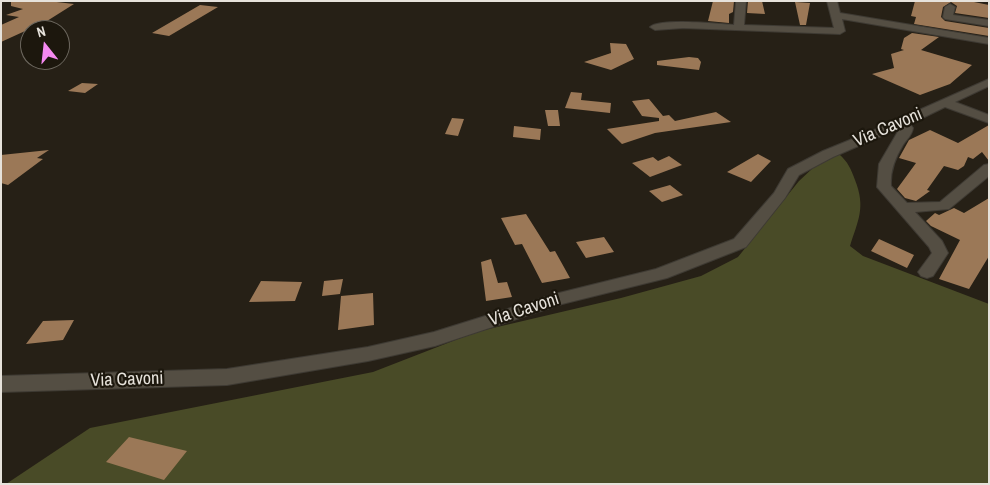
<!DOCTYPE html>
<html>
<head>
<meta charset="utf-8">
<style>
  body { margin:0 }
  #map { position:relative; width:990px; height:485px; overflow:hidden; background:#262016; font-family:"Archivo Narrow",sans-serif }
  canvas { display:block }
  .frame { position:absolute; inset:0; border:2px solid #e6e2db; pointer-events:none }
  .north { position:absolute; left:20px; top:20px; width:50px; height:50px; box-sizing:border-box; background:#1c170d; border:1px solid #6d685f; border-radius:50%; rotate:344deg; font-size:14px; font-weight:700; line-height:20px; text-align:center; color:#e6e2db }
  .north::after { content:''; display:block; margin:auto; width:18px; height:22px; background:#f489f0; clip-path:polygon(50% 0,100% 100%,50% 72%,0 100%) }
</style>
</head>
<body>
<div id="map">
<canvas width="990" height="485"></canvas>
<div class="frame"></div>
<div class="north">N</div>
</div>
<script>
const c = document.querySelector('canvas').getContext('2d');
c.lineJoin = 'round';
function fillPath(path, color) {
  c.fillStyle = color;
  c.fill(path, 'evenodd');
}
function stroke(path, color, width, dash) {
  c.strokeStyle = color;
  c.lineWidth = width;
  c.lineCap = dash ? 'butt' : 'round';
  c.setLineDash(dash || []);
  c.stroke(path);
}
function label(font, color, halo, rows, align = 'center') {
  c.font = font + ' "Archivo Narrow",sans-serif';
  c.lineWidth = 4.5;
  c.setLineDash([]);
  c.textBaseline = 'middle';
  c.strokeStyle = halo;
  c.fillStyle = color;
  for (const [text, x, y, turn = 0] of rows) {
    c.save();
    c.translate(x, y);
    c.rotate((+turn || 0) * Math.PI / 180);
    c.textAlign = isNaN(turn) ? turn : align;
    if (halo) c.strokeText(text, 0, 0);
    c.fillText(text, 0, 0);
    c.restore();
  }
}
const green = new Path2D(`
  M839 154C848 162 851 169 855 180 866 208 858 220 850 246L863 256 989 304V484H6L90 428 373 372 476 332 621 298 701 276 738 257 799 181 814 167Z`);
const building = new Path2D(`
  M11 1H48L74 4 47 21 1 42V25L19 17 6 15 23 9 11 6Z
  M713 1H734L733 12 729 14V23L708 21Z
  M748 1H762L765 14 747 13Z
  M915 1H969L989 5V18L955 13 957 6 951 2 943 7 941 17 945 21 989 28V36L914 24 916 17 911 16Z
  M795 2 810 3 806 25H800Z
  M200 5 218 7 169 36 152 33Z
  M912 33 939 37 921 50 972 65 950 84 920 95 872 74 894 68 891 54 904 50 901 49 904 38Z
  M610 43 626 44 634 59 611 70 584 62 611 53Z
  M689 57 698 58 701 62 699 70 657 65V61Z
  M82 83 98 84 85 93 68 91Z
  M571 92 582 93 581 100 611 103 610 113 565 108Z
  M649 99 663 116 669 115 675 121 716 112 731 122 655 133 622 144 607 129 659 121V118L642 116 632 101Z
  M545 110H558L560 126H548Z
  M452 118 464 119 458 136 445 134Z
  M989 125V161L982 152 973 159 968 157 964 166 958 170 944 166 927 190 930 191 916 201 905 198 897 189 916 163 899 158 909 140 930 130 958 143Z
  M514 126 541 129 540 140 513 137Z
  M49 150 37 158 43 159 8 185 1 183V155Z
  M758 154 771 161 751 182 727 172Z
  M669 156 682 165 650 177 632 163 653 157 658 161Z
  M670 185 683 195 662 202 649 191Z
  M989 198V256L969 289 939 279 960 240 931 226 926 221 935 213 939 215 954 208 964 213Z
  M526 214 550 252 555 251 570 278 542 283 522 244 515 245 501 218Z
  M604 237 614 252 586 258 576 242Z
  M879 239 914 255 907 268 871 251Z
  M491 259 498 283 507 282 512 297 486 301 481 262Z
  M343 279 340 294 322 296 324 281Z
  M261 281 302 282 295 301 249 302Z
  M373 293 374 325 338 330 341 296Z
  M74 320 63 340 26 344 43 321Z
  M129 437 187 451 164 480 106 462Z`);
const minor = new Path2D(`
  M736 1H746L744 25 834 28 827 1H837L840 13 989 38V44L842 19 845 31 840 34 683 28 655 30 650 27C661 18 718 24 734 25Z
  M950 4 955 7 953 15 989 20V26L945 19 943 17 945 7Z
  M989 79V86L955 102 989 115V123L945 107 910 124 913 128C912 135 907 139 903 145 895 158 890 171 891 186L907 203 940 202 984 165 989 164V176L949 209 915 212 942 241 948 253 933 276 927 278 921 276 918 272 932 253 929 247 877 187 879 164 900 128 833 157 799 175 785 198 746 247 667 278 562 304 435 346 368 361 227 385 1 392V376L227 369 368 347 434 332 559 293 656 269 734 239 774 193 788 169 823 151 872 131Z`);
const streetNames = [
  ["Via Cavoni",888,128,-23],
  ["Via Cavoni",524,310,-18],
  ["Via Cavoni",127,380,-2]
];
fillPath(green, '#494b27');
fillPath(building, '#9b7857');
stroke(minor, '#3e3a33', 2);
fillPath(minor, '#544e43');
label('18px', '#e6e2db', '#1c170d', streetNames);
</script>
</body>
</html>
